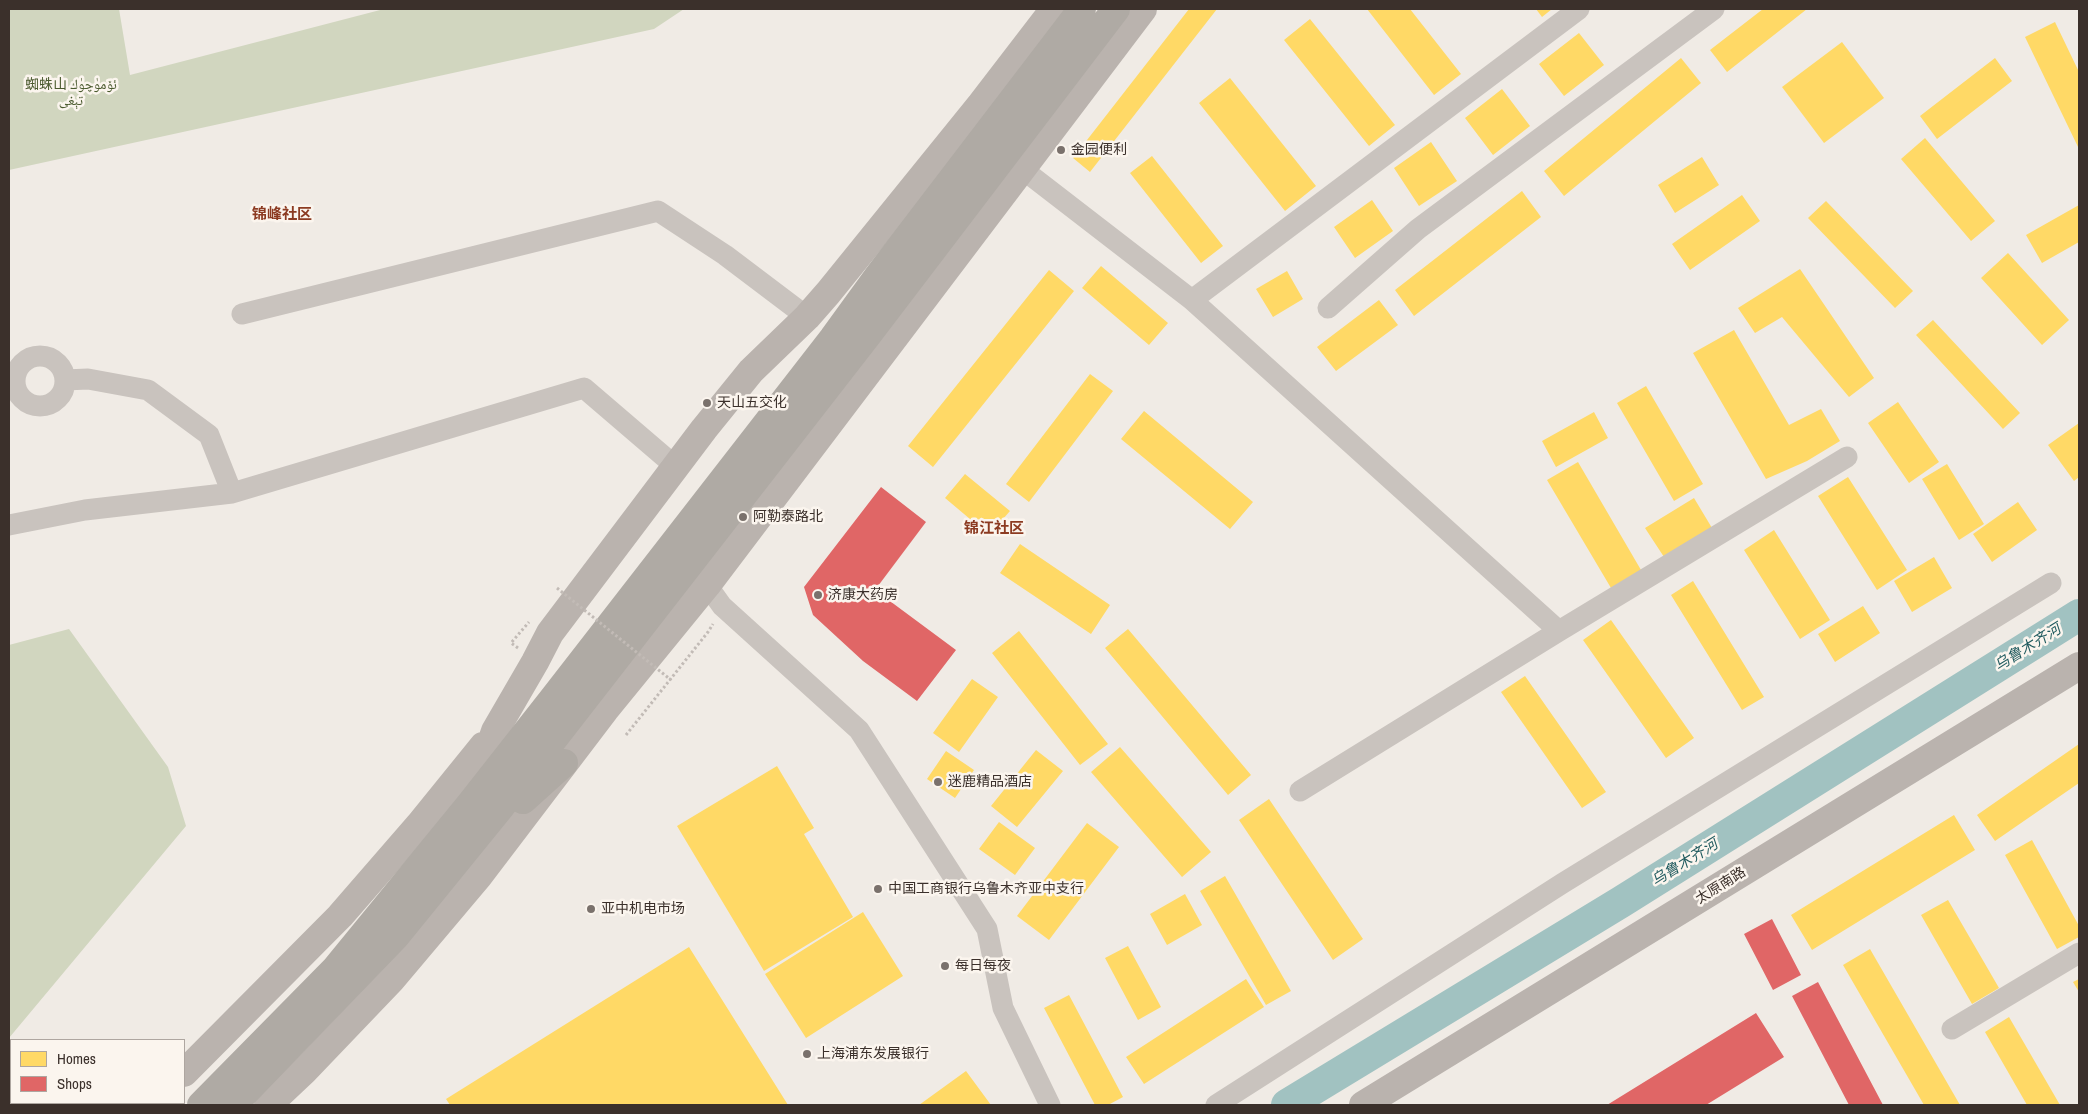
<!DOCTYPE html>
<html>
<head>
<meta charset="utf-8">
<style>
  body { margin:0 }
  #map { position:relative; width:2088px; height:1114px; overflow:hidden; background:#f0ebe5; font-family:"Archivo Narrow",sans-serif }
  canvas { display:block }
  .frame { position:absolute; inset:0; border:10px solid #3b302b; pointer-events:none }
  .legend { position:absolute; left:10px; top:1039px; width:175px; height:65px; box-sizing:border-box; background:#fbf5ee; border:1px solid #aea6a0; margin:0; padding:6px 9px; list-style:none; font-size:15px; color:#3b302b }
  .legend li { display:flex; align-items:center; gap:10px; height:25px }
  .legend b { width:25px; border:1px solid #aea6a0 }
</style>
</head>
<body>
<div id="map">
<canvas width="2088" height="1114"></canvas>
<div class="frame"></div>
<ul class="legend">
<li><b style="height:14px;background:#ffd966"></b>Homes</li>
<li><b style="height:14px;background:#e06666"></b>Shops</li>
</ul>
</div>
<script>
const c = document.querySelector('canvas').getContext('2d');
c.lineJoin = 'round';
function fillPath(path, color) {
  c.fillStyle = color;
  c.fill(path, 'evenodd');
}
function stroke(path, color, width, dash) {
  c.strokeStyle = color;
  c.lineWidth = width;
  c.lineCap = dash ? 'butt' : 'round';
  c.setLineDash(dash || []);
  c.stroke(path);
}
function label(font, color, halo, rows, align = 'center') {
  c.font = font + ' "Archivo Narrow","Noto Naskh Arabic","Noto Sans SC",sans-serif';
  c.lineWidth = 5;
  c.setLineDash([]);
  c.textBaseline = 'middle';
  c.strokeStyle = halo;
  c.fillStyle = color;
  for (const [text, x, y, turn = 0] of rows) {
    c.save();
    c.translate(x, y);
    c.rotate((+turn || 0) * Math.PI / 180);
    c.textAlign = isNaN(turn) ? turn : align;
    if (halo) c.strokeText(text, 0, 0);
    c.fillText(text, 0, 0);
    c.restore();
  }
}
const green = new Path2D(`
  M9 9H119L130 75 384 9H684L654 29 9 170Z
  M69 629 168 767 186 826 9 1038V645Z`);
const homes = new Path2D(`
  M1189 9H1217L1090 172 1073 158Z
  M1367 9H1410L1461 74 1434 95Z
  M1536 9H1552L1542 17Z
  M1763 9H1807L1727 72 1710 50Z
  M1310 19 1395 125 1369 146 1284 40Z
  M2055 22 2079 72V149L2025 37Z
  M1579 33 1604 65 1564 96 1539 64Z
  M1842 42 1884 98 1824 143 1782 87Z
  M1681 58 1701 83 1564 196 1544 171Z
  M1995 58 2012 81 1937 139 1920 116Z
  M1230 78 1316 186 1285 211 1199 103Z
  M1502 89 1530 126 1493 155 1465 118Z
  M1925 138 1995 221 1971 241 1901 159Z
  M1431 142 1457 181 1419 206 1394 168Z
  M1152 156 1223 246 1201 263 1130 173Z
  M1702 157 1719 185 1675 213 1658 185Z
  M1522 191 1541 217 1414 316 1395 290Z
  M1742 195 1760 221 1690 270 1672 244Z
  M1372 200 1393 231 1355 258 1334 227Z
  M1826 201 1913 291 1895 308 1808 218Z
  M2079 205V242L2042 263 2026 235Z
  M2008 253 2069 320 2042 345 1981 278Z
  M1101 266 1168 323 1149 345 1082 288Z
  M1800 269 1874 378 1849 397 1782 317 1755 333 1738 308Z
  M1049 270 1074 291 933 467 908 446Z
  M1287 271 1303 299 1273 317 1256 289Z
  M1379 300 1398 325 1336 371 1317 347Z
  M1933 320 2020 413 2003 429 1916 335Z
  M1734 330 1789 425 1821 409 1840 441 1807 461 1766 479 1693 353Z
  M1090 374 1113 391 1029 502 1006 484Z
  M1646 386 1703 484 1674 501 1617 403Z
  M1898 402 1939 462 1909 483 1868 423Z
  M1144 411 1253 502 1230 529 1121 439Z
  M1594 412 1608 438 1556 467 1542 441Z
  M2079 423V477L2074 481 2048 445Z
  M1578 462 1641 570 1611 588 1547 480Z
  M1947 464 1984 524 1959 540 1922 479Z
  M965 474 1010 511 989 535 945 498Z
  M1848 477 1907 570 1877 590 1818 496Z
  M1694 498 1712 528 1664 557 1645 528Z
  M2018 502 2037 530 1992 562 1973 534Z
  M1774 530 1830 620 1800 639 1744 550Z
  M1020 544 1110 605 1091 634 1000 573Z
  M1934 557 1952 588 1912 612 1894 581Z
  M1693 581 1764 697 1742 710 1671 595Z
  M1863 606 1880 633 1835 662 1818 634Z
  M1611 620 1694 738 1666 758 1583 640Z
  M1128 629 1251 775 1228 795 1105 648Z
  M1019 631 1108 744 1080 765 992 653Z
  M1525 676 1606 792 1582 808 1501 692Z
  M972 679 998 697 959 752 933 733Z
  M2079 744V783L1995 841 1977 815Z
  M1120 747 1211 852 1182 877 1091 772Z
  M1036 750 1063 771 1017 827 991 806Z
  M946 751 974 770 955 798 927 779Z
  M777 766 814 828 804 834 853 917 764 971 677 826Z
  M1269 799 1363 939 1333 960 1239 820Z
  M1954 815 1975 850 1812 950 1791 915Z
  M999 822 1035 848 1015 875 979 849Z
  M1087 823 1119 847 1049 940 1017 916Z
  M2032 840 2079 926V937L2057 949 2005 855Z
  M1225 876 1291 991 1266 1005 1200 891Z
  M1185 894 1202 925 1167 945 1150 914Z
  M1948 900 1999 988 1972 1004 1921 915Z
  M863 912 903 976 806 1038 765 974Z
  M1128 946 1161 1007 1138 1020 1105 958Z
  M689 947 788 1105H450L446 1099Z
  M1870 949 1960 1105H1924L1843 965Z
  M1246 979 1264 1007 1144 1084 1126 1057Z
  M2079 979V992L2073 982Z
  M1069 995 1123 1097 1108 1105H1095L1044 1008Z
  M2009 1017 2060 1105H2027L1985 1032Z
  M966 1071 991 1105H919Z`);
const shops = new Path2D(`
  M881 487 926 522 875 590 956 650 917 701 863 661 813 615 804 587Z
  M1772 919 1801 975 1773 990 1744 934Z
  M1818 982 1883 1105H1849L1792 996Z
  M1756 1013 1784 1057 1706 1105H1607Z`);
const river = new Path2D(`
  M1287 1105 1621 902 2079 615`);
const path = new Path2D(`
  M518 648 511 643 529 622
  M626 735 708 632 713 624`);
const street = new Path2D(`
  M1021 168 1192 300 1559 631
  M1192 300 1579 9
  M1328 308 1418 229 1714 9
  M242 314 658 211 725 255 807 317
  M15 381a25 25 0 1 1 50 0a25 25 0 1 1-50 0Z
  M65 380 88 379 148 390 209 435 232 493
  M9 525 85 510 232 493 584 388 675 466
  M707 585 722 606 859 730 987 929 1003 1008 1050 1105
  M1300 791 1559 631 1847 457
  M1952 1029 2079 953
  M1216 1105 1563 883 2051 583`);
const secondary = new Path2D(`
  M471 800 495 731 535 662 550 633 704 429 751 371 807 317 828 293 981 104 1054 9
  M184 1073 340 916 419 825 483 746
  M152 1105 154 1103
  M268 1105 304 1071 392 979 478 877 605 710 707 585 1143 9
  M1363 1105 2079 666`);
const highway = new Path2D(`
  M523 800 564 763
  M201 1105 335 969 470 804 555 696 833 338 878 276 1082 9
  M233 1105 396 936 500 808 867 336 1116 9`);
const pathBridge = new Path2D(`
  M557 588 671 680`);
const markers = [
  [1061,150,5,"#7a716c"],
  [707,403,5,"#7a716c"],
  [743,517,5,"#7a716c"],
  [818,595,5,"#7a716c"],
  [938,782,5,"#7a716c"],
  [878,889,5,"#7a716c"],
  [591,909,5,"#7a716c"],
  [945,966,5,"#7a716c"],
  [807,1054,5,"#7a716c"]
];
const parkNames = [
  ["蜘蛛山 ئۆمۈچۈك",71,85],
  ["تېغى",71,101]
];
const poiNames = [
  ["金园便利",1071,150],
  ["天山五交化",717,403],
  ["阿勒泰路北",753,517],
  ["济康大药房",828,595],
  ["迷鹿精品酒店",948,782],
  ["中国工商银行乌鲁木齐亚中支行",888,889],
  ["亚中机电市场",601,909],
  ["每日每夜",955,966],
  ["上海浦东发展银行",817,1054]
];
const streetNames = [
  ["太原南路",1721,886,-32]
];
const neighbourhoodNames = [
  ["锦峰社区",282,215],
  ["锦江社区",994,529]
];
const waterNames = [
  ["乌鲁木齐河",2028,648,-32],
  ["乌鲁木齐河",1685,863,-32]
];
fillPath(green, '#d1d6bf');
fillPath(homes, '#ffd966');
fillPath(shops, '#e06666');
stroke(river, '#a1c2c1', 32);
stroke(path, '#c2bbb6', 3, [2.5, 2.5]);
stroke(street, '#c9c3be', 21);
stroke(secondary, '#bab3ae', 28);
stroke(highway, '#afaaa4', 28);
stroke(pathBridge, '#c2bbb6', 3, [2.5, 2.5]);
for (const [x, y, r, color] of markers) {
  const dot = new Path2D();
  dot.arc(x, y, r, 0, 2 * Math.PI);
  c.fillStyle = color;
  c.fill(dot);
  stroke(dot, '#fbf5ee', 2);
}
label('14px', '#4a5a2e', '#fbf5ee', parkNames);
label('14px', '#3b302b', '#fbf5ee', poiNames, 'left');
label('14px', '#3b302b', '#fbf5ee', streetNames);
label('bold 15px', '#8c3b22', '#fbf5ee', neighbourhoodNames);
label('italic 15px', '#1f5a5e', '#fbf5ee', waterNames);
</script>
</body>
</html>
